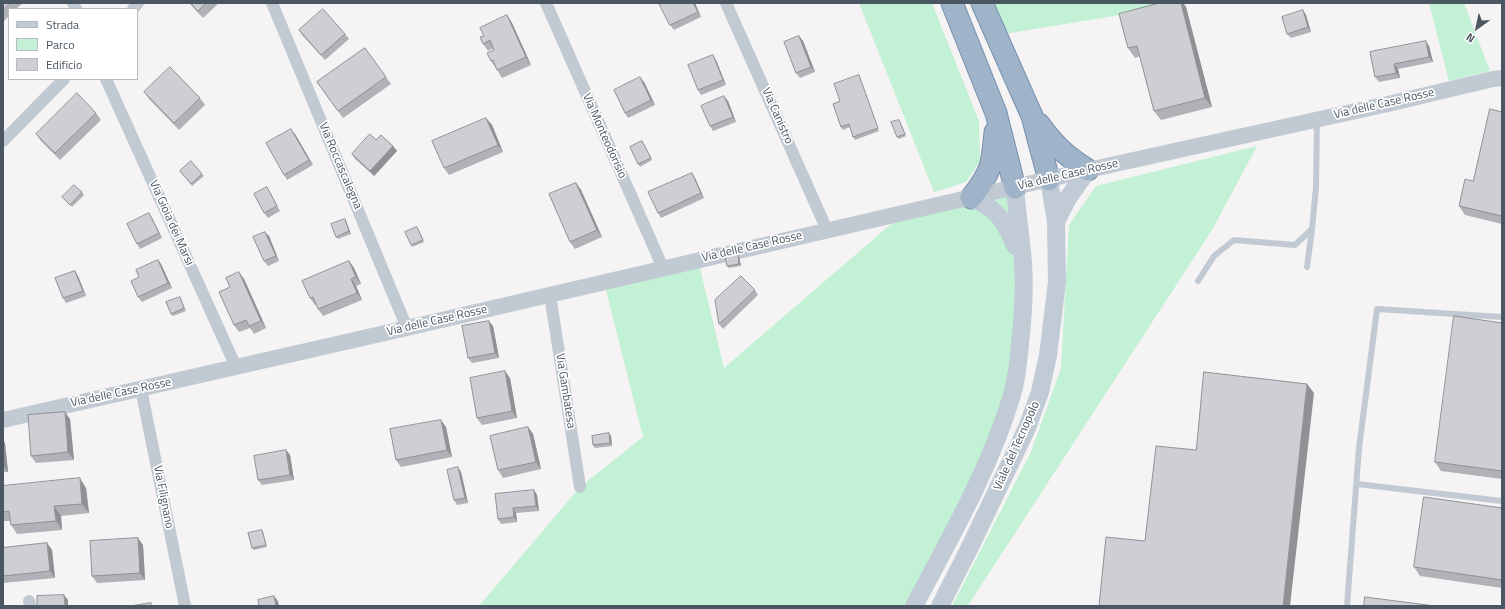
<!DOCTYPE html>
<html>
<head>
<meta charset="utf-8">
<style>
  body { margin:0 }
  #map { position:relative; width:1505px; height:609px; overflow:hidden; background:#f5f3f3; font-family:"Titillium Web",sans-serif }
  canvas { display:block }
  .frame { position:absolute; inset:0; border:4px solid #4a5661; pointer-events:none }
  .legend { position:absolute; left:8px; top:8px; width:130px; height:72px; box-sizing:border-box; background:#fff; border:1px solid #b7bbc0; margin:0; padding:5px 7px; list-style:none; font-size:12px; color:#4a5661 }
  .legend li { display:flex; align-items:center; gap:8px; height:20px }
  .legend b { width:20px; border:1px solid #b7bbc0 }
  .north { position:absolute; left:1457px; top:8px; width:40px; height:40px; -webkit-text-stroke:3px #fff; paint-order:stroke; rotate:213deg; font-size:11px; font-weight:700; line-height:16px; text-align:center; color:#4a5661 }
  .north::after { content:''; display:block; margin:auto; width:14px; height:18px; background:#4a5661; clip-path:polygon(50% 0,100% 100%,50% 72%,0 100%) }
</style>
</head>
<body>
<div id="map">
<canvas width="1505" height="609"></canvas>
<div class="frame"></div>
<ul class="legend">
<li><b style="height:5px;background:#c1cbd6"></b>Strada</li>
<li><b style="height:11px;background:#c3f1d5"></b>Parco</li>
<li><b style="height:11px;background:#cdcfd5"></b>Edificio</li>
</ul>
<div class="north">N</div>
</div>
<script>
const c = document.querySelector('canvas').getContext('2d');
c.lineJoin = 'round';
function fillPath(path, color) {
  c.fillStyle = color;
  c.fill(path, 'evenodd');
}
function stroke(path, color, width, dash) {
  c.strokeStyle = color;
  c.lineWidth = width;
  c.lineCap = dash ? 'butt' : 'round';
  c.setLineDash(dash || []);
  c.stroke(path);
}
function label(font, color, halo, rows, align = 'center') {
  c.font = font + ' "Titillium Web",sans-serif';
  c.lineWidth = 3.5;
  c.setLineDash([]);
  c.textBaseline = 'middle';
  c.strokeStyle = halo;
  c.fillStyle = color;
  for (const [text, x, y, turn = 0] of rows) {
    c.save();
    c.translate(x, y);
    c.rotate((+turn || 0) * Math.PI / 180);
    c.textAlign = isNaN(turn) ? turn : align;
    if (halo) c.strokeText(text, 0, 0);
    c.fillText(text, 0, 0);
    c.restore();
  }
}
const green = new Path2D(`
  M859 3H932L979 121 980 161 966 182 934 192Z
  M990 3H1194L1004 34Z
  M1429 3H1464L1490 71 1449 81Z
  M1257 146 1212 230 969 604 968 606H952L1031 452 1061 368 1069 225 1096 186Z
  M1015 188 1023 272 1012 394 913 606H479L580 487 643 437 604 282 698 260 724 368 905 212Z`);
const service = new Path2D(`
  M1307 267 1312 229
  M1198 281 1214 256 1234 240 1295 245 1312 229 1316 187 1317 120
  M1357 484 1502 501
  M1347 606 1359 448 1377 309 1502 317`);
const minor = new Path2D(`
  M73 3 76 9
  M272 3 407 328
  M546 3 663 268
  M726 3 827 230
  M133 9 138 3
  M106 79 236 367
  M3 141 64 79
  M550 295 580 487
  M141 389 185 606
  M29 601 30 606`);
const tertiary = new Path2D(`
  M3 420 407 328 1088 170 1388 104 1493 79 1502 78`);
const secondary = new Path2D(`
  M971 198C997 208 1005 221 1015 246
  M1056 222 1068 198 1088 170
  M914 606C950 538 990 469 1012 395 1017 379 1018 361 1020 344 1023 317 1025 290 1023 263 1021 238 1017 213 1015 188
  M940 606 969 549 1027 428 1040 392 1048 355 1057 282 1056 222 1049 180`);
const trunk = new Path2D(`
  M952 3 996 113 1015 188
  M982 3 1032 116 1049 180
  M1039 124C1054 145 1066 156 1088 170
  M971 198C992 171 992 165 995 132`);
const wall = new Path2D(`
  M3 3H23L16 9H9V16L3 22Z
  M189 3H219L203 18Z
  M695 3 701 17 674 30 670 25Z
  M1160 3H1183L1186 7 1212 107 1161 120 1154 111 1140 56 1135 58 1128 48Z
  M1303 10 1306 15 1311 32 1291 38 1287 34Z
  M507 15 512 23 531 65 502 78 496 68 491 61 494 50V48L488 51 483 44 484 36Z
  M299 30 345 34 349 39 325 60 302 35Z
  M799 36 803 41 815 72 800 78 796 73Z
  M1429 46 1433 62 1398 69 1400 78 1379 82 1375 77 1370 52Z
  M365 48 391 84 343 118 317 82Z
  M716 60 726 85 701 95 698 90Z
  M859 75 860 78 879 131 855 140 853 137 850 127 843 130 841 127 840 101Z
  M644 82 655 105 628 118 625 113Z
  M144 92 200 98 205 105 179 130 149 99Z
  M728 101 736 122 713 131 710 126Z
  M1502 112V224L1465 215 1459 206 1473 181Z
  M96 113 101 120 60 160 41 141 36 134Z
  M486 118 492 125 503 152 449 175 444 168Z
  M899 120 900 122 906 136 899 139 897 137Z
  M295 134 313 165 287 180 284 175Z
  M376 140 393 146 397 151 374 176 355 159 352 154Z
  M644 144 652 160 640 167 638 164Z
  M180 171 202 174 204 176 192 186Z
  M695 178 704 198 661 218 658 213Z
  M576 183 581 190 602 237 575 249 570 242Z
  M82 192 84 195 72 207 62 197Z
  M270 192 280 211 268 218 264 213Z
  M152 218 162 238 140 249 137 244Z
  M345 219 346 221 351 234 338 239 336 237Z
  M419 230 424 242 412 247 411 245Z
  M269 236 279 261 268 266 264 261Z
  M739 257 741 266 729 268 727 266Z
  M158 260 161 264 172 288 142 302 138 297 139 277Z
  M349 261 354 268 361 284 356 286 362 300 323 316 318 309 317 305H315L310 298Z
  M75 271 78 276 86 296 66 303 63 298Z
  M244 279 266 328 254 334 250 328 239 332 234 325 230 287Z
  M755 290 758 295 723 329 719 324Z
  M181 299 186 311 173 316 171 314Z
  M1502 323V479L1441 471 1435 462Z
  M493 326 499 358 472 363 468 358Z
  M510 378 517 418 482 425 477 418Z
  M70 419 74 460 36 463 31 456Z
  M446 427 452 457 401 467 396 460Z
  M528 427 533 434 541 469 503 478 498 470Z
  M611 436 612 446 595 448 593 445Z
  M3 440 5 443 8 472H3Z
  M286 450 290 455 294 480 262 485 258 480Z
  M461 472 468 503 457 505 454 500Z
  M3 486 86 488 89 513 61 516 62 530 17 534 11 525 10 521H3Z
  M534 490 537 495 539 511 516 513 517 522 501 524 498 519Z
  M1502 508V588L1420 576 1414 567Z
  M262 530 263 532 267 547 254 550 252 548Z
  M47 543 52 550 55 578 3 583V548Z
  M143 545 145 580 97 583 92 576Z`);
const shadedWall = new Path2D(`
  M693 3H695L701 17 698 12Z
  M1181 3H1183L1186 7 1212 107 1205 98Z
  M1303 10 1306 15 1311 32 1308 27Z
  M507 15 512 23 531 65 526 57Z
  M799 36 803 41 815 72 811 67Z
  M1426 41 1429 46 1433 62 1429 57Z
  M713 55 716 60 726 85 723 80Z
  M1394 64 1398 69 1400 78 1396 73Z
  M640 77 644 82 655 105 651 100Z
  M724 96 728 101 736 122 733 117Z
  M486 118 492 125 503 152 498 145Z
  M291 129 295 134 313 165 309 160Z
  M393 146 397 151 374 176 370 171Z
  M692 173 695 178 704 198 701 193Z
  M576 183 581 190 602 237 597 230Z
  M149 213 152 218 162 238 159 233Z
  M345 219 346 221 351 234 349 231Z
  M265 232 269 236 279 261 276 256Z
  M738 255 739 257 741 266 739 264Z
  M158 260 161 264 172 288 168 283Z
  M349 261 354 268 361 284 356 277Z
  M75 271 78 276 86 296 83 291Z
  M239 272 244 279 266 328 261 321Z
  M351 279 356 286 362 300 357 293Z
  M489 321 493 326 499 358 495 353Z
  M505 371 510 378 517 418 512 411Z
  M1307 384 1314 393 1290 606H1283Z
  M65 412 70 419 74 460 68 452Z
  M441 420 446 427 452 457 447 450Z
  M528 427 533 434 541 469 536 462Z
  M609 433 611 436 612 446 610 443Z
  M3 440 5 443 8 472 4 467 3 450Z
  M286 450 290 455 294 480 290 475Z
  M458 467 461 472 468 503 465 498Z
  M80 478 86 488 89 513 82 504Z
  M534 490 537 495 539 511 536 506Z
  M54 506 61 516 62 530 56 521Z
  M513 508 516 513 517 522 514 517Z
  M138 538 143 545 145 580 140 573Z
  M47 543 52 550 55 578 50 571Z
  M64 595 68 600V606H65Z
  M3 596 4 598V606H3Z
  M274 596 278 601 279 606H276Z`);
const building = new Path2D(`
  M3 3H10L3 10Z
  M191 3H206L198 11Z
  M659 3H693L698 12 670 25Z
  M1160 3H1181L1205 98 1154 111 1137 46 1128 48 1119 14Z
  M323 9 345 34 321 55 299 30Z
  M1303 10 1308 27 1287 34 1282 17Z
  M507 15 526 57 497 70 493 60 491 61 487 53 494 50 490 40 483 44 480 37 484 36 480 28Z
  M799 36 811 67 796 73 784 42Z
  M1426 41 1429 57 1394 64 1396 73 1375 77 1370 52Z
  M365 48 386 77 338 111 317 82Z
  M713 55 723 80 698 90 688 65Z
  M170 67 200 98 174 123 144 92Z
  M859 75 878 128 853 137 849 124 841 127 833 104 840 101 834 84Z
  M640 77 651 100 625 113 614 90Z
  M77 93 96 113 55 153 36 134Z
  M724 96 733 117 710 126 701 106Z
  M1490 109 1502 112V216L1459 206 1465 179 1473 181Z
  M486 118 498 145 444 168 432 141Z
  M899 120 905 134 897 137 891 122Z
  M291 129 309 160 284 175 266 143Z
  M370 134 376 140 381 135 393 146 370 171 352 154Z
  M642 141 651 158 638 164 630 147Z
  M191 161 202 174 191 184 180 171Z
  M692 173 701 193 658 213 648 192Z
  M576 183 597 230 570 242 549 194Z
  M74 185 82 192 70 205 62 197Z
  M267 187 277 206 264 213 254 194Z
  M149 213 159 233 137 244 127 224Z
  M345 219 349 231 336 237 331 224Z
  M417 227 423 240 411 245 405 232Z
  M265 232 276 256 264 261 253 237Z
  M738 255 739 264 727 266 725 257Z
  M158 260 168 283 138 297 131 281 139 277 136 270Z
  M349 261 356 277 351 279 357 293 318 309 313 297 310 298 302 281Z
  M75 271 83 291 63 298 55 278Z
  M239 272 261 321 249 326 246 320 234 325 219 292 230 287 226 278Z
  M741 276 755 290 719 324 715 300Z
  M180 297 184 308 171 314 166 302Z
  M1454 316 1502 323V471L1435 462Z
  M489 321 495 353 468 358 462 326Z
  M505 371 512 411 477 418 470 378Z
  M1204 372 1307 384 1283 606H1099L1106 537 1145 541 1156 446 1196 450Z
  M65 412 68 452 31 456 28 415Z
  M441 420 447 450 396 460 390 429Z
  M528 427 536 462 498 470 490 436Z
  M609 433 610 443 593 445 592 436Z
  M3 450 4 467H3Z
  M286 450 290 475 258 480 254 456Z
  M458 467 465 498 454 500 447 470Z
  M80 478 82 504 54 506 56 521 11 525 9 511 3 512V486Z
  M534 490 536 506 513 508 514 517 498 519 495 494Z
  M1424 497 1502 508V580L1414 567Z
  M262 530 266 545 252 548 248 533Z
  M138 538 140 573 92 576 90 541Z
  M47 543 50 571 3 576V548Z
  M64 595 65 606H37V596Z
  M274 596 276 606H259L258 600Z
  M1365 597 1435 606H1364Z
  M151 603V606H131Z`);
const streetNames = [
  ["Via delle Case Rosse",1384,104,-13],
  ["Via Canistro",777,116,66],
  ["Via Monteodorisio",604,136,66],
  ["Via Roccascalegna",340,166,67],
  ["Via delle Case Rosse",1068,175,-13],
  ["Via Gioia dei Marsi",171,223,66],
  ["Via delle Case Rosse",752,247,-13],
  ["Via delle Case Rosse",437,321,-13],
  ["Via Gambatesa",565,391,81],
  ["Via delle Case Rosse",121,393,-12],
  ["Viale del Tecnopolo",1017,446,-66],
  ["Via Filignano",163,497,79]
];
fillPath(green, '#c3f1d5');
stroke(trunk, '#7690ad', 23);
stroke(service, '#c1cad2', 6);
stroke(minor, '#c1cad2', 12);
stroke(tertiary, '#c1cad2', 16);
stroke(secondary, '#c1cbd6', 18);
stroke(trunk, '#9fb4c9', 21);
fillPath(wall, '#b0b2b7');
fillPath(shadedWall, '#909195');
fillPath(building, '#cdcfd5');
stroke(building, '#909195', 1);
label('12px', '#4a5661', '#fff', streetNames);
</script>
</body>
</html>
